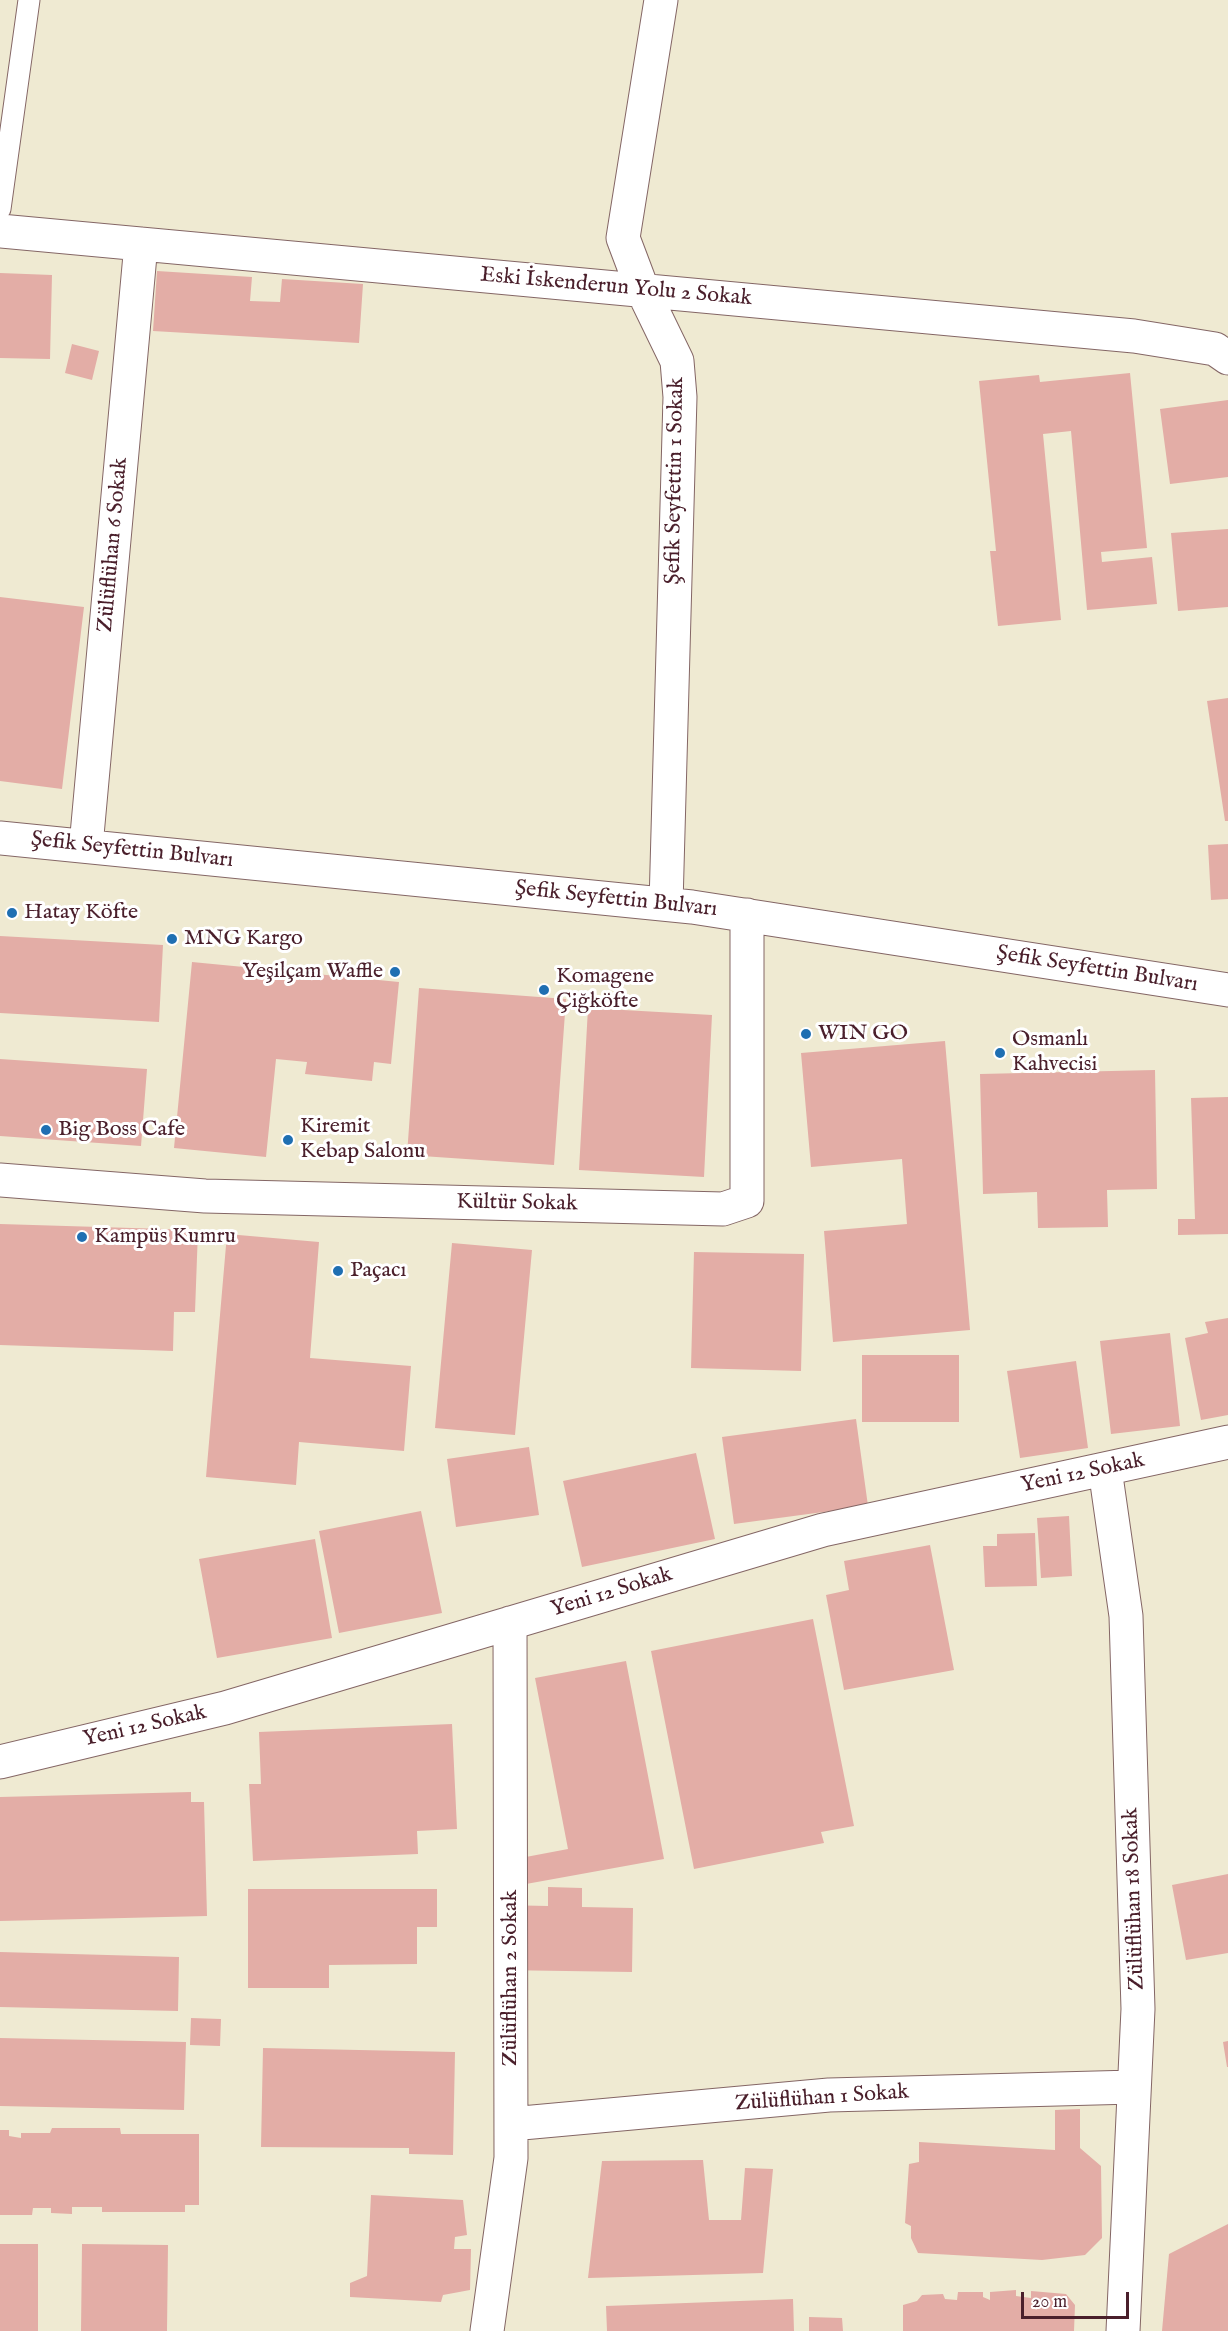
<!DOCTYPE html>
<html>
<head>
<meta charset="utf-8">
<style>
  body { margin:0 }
  #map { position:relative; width:1228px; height:2331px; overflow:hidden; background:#efead2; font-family:"IM FELL English",serif }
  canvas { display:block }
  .scale { position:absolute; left:1021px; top:2292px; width:108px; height:27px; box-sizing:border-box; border:3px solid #4a1f2b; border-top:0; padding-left:8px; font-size:18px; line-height:21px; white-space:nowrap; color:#4a1f2b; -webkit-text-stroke:4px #fff; paint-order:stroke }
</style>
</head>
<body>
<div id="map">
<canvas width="1228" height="2331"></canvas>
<div class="scale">20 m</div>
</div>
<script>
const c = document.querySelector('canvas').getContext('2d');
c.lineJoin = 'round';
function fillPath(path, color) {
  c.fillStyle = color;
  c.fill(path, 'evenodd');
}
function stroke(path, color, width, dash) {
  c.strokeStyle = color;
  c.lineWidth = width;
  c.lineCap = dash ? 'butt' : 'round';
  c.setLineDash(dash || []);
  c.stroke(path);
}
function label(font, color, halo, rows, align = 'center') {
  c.font = font + ' "IM FELL English",serif';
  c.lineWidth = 6;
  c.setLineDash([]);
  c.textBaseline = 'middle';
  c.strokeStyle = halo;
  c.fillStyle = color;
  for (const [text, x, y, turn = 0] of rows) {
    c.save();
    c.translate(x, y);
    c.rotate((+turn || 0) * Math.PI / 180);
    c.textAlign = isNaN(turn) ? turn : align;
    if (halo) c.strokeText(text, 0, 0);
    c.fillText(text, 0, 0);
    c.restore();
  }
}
const building = new Path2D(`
  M157 271 252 277 250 301 280 302 282 279 363 284 359 343 153 331Z
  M0 273 52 275 50 359 0 358Z
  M72 344 99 351 92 380 65 373Z
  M1130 373 1147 548 1101 552 1102 562 1152 557 1157 604 1087 610 1071 431 1043 434 1061 620 998 626 990 551H996L979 381 1039 375 1040 382Z
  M1228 400V477L1170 484 1160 409Z
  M1228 529V607L1178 611 1171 533Z
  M0 597 84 607 62 789 0 781Z
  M1228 698V821H1225L1207 701Z
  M1228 844V899L1211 900 1208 845Z
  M0 936 163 945 159 1022 0 1013Z
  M192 962 399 982 391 1064 374 1062 372 1081 305 1074 307 1062 276 1059 266 1157 174 1148Z
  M419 988 566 999 554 1165 407 1155Z
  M588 1008 712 1015 704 1177 579 1170Z
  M945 1041 970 1330 833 1342 824 1231 907 1224 902 1159 811 1167 801 1053Z
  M0 1059 147 1069 141 1146 0 1136Z
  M1155 1070 1157 1189 1107 1190 1108 1227 1038 1228 1037 1192 983 1194 980 1074Z
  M1228 1097V1234L1178 1235V1219H1195L1191 1098Z
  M0 1224 198 1230 195 1312H174L173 1351 0 1345Z
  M227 1234 319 1242 310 1358 411 1366 404 1451 299 1442 296 1485 206 1477Z
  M452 1243 532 1250 515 1435 435 1428Z
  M694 1252 804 1254 801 1371 691 1368Z
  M1228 1318V1415L1201 1420 1185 1338 1208 1333 1205 1322Z
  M1170 1333 1180 1426 1111 1434 1100 1341Z
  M862 1355H959V1422H862Z
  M1076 1361 1088 1448 1020 1458 1007 1371Z
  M856 1419 868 1506 734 1524 722 1437Z
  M529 1447 539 1515 456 1527 447 1459Z
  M696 1453 715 1539 582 1567 563 1481Z
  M421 1511 442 1613 339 1633 319 1531Z
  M1069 1516 1072 1576 1041 1578 1037 1518Z
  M1035 1533 1037 1586 985 1587 983 1546H997V1534Z
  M315 1539 332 1638 217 1658 199 1559Z
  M930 1545 954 1670 844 1690 826 1595 849 1590 844 1561Z
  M813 1619 854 1826 821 1832 824 1843 694 1869 651 1651Z
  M626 1661 664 1859 515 1886 510 1860 568 1849 535 1678Z
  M452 1724 457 1829 417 1831 418 1854 253 1861 249 1784H261L259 1732Z
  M191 1792V1802H204L207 1916 0 1921V1797Z
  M1228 1874V1953L1186 1960 1172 1885Z
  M548 1887 582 1888V1907L633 1908 632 1972 500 1970 501 1905 548 1906Z
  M248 1889H437V1927H417V1964L329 1965V1988H248Z
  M0 1952 179 1957 178 2011 0 2007Z
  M191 2018 221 2019 220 2046 190 2045Z
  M0 2038 186 2042 184 2110 0 2106Z
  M1228 2041V2067H1227L1223 2042Z
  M263 2048 455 2052 453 2155 409 2154V2148L261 2147Z
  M1080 2109V2148L1101 2166 1102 2238 1085 2255 1042 2260 918 2253 911 2238V2226L905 2223 909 2164 919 2162V2142L1055 2150V2110Z
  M52 2128H120L121 2134H199V2205H185V2212H102V2207H72V2214L51 2213V2208H33L32 2215H0V2130H9V2136L21 2138V2133H50Z
  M703 2160 709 2220H741L745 2168 773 2169 763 2273 588 2278 602 2161Z
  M371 2195 463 2200 467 2235 455 2237 454 2249H471L470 2290 443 2295 441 2302 350 2297V2283L367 2276Z
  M1228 2224V2331H1162L1169 2254Z
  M0 2244H38V2331H0Z
  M82 2244 168 2245 167 2331H81Z
  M1016 2290V2296L1031 2298V2291L1066 2294 1075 2305 1074 2331H903V2305L917 2301 922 2295 943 2294 945 2299 957 2300 958 2292H983V2297L990 2300V2292Z
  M793 2299 794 2331H607L606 2306Z
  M809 2317 842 2318 843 2331H809Z`);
const service = new Path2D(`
  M0 209 29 0`);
const minor = new Path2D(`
  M661 0 623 238 643 291 677 361 680 397 666 904
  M0 231 1134 336 1215 349 1228 358
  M0 838 692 907 1228 990
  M86 846 141 244
  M0 1180 205 1196 723 1209 747 1201V915
  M1105 1469 1126 1616 1138 2009 1123 2331
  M0 1762 225 1708 823 1530 1228 1442
  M511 2124 829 2095 1134 2087
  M487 2331 511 2158 510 1623`);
const markers = [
  [12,913,6,"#1f6fb2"],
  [172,939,6,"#1f6fb2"],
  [395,972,6,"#1f6fb2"],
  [544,990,6,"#1f6fb2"],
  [806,1034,6,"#1f6fb2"],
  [1000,1053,6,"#1f6fb2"],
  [46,1130,6,"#1f6fb2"],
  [288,1140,6,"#1f6fb2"],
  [82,1237,6,"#1f6fb2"],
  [338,1271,6,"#1f6fb2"]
];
const streetNames = [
  ["Eski İskenderun Yolu 2 Sokak",616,288,5],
  ["Şefik Seyfettin 1 Sokak",676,481,-89],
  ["Zülüflühan 6 Sokak",114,545,-85],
  ["Şefik Seyfettin Bulvarı",132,851,6],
  ["Şefik Seyfettin Bulvarı",616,900,6],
  ["Şefik Seyfettin Bulvarı",1097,970,9],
  ["Kültür Sokak",517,1204,1],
  ["Yeni 12 Sokak",1083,1474,-12],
  ["Yeni 12 Sokak",612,1593,-17],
  ["Yeni 12 Sokak",145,1727,-13],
  ["Zülüflühan 18 Sokak",1135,1899,-92],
  ["Zülüflühan 2 Sokak",511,1978,-90],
  ["Zülüflühan 1 Sokak",822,2099,-4]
];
const poiNames = [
  ["Hatay Köfte",24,913],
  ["MNG Kargo",184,939],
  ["Yeşilçam Waffle",383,972,"right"],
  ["Komagene",556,977],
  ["Çiğköfte",556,1002],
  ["WIN GO",818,1034],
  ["Osmanlı",1012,1040],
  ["Kahvecisi",1012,1065],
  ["Kiremit",300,1127],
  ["Kebap Salonu",300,1152],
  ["Big Boss Cafe",58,1130],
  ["Kampüs Kumru",94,1237],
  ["Paçacı",350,1271]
];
fillPath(building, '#e3ada6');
stroke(service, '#846665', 23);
stroke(minor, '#846665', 35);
stroke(service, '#fff', 21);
stroke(minor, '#fff', 33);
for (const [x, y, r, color] of markers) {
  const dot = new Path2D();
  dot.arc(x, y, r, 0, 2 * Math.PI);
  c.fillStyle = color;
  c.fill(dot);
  stroke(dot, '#fff', 2);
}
label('22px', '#4a1f2b', '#fff', streetNames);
label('22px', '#4a1f2b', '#fff', poiNames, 'left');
</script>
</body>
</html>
